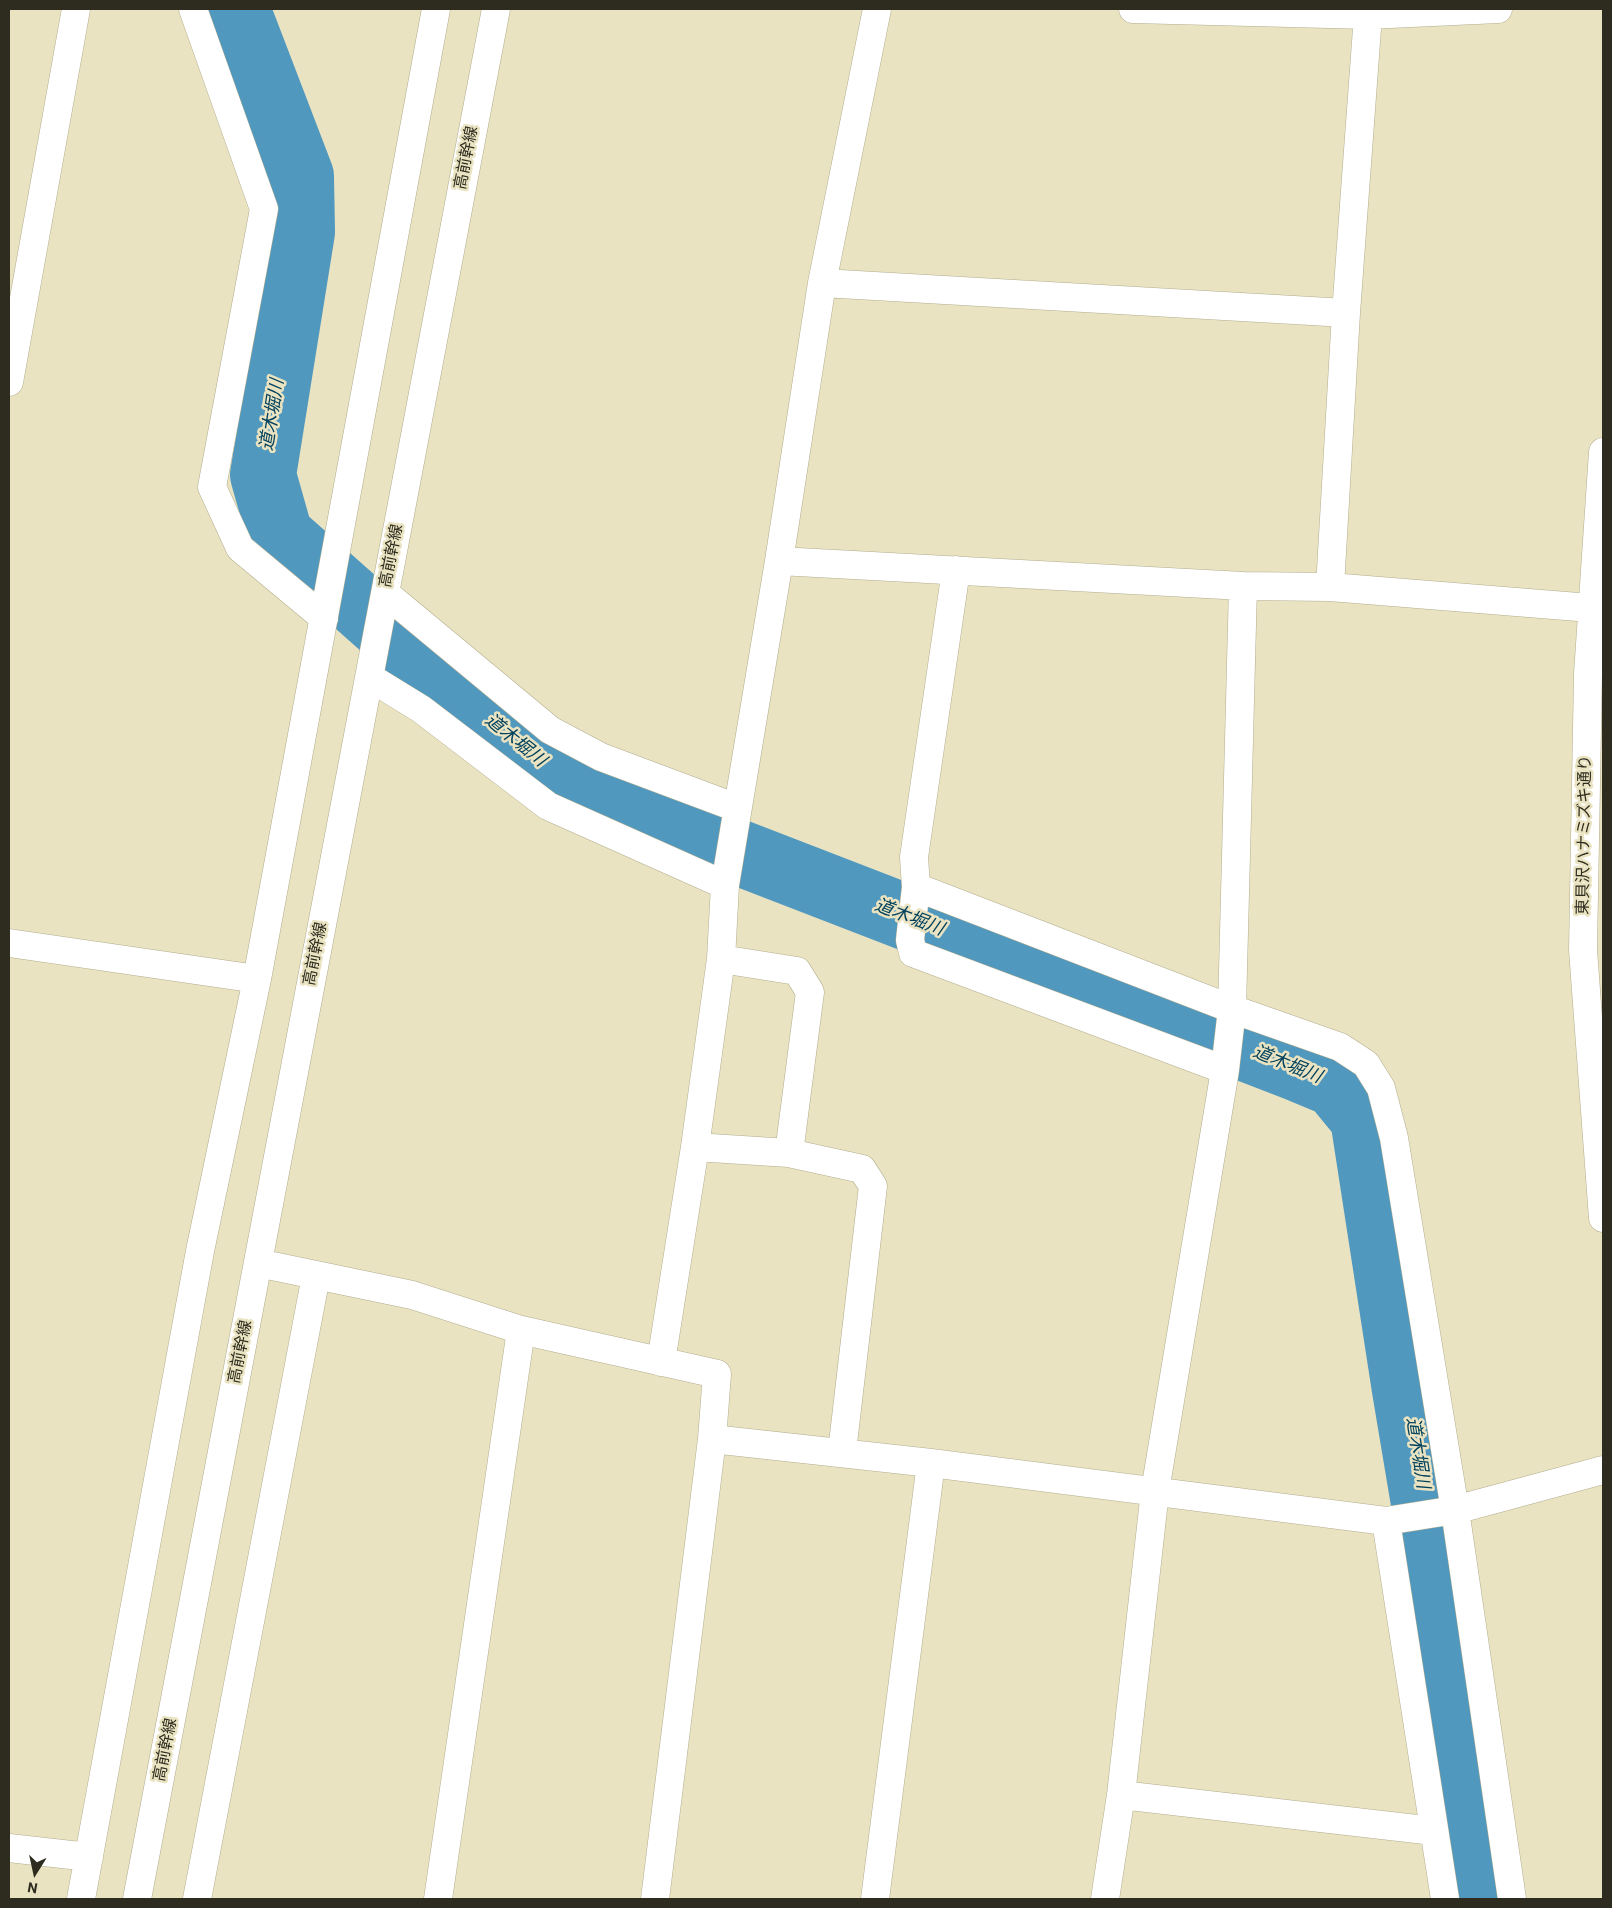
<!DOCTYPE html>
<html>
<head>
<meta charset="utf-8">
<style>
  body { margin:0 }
  #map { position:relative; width:1612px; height:1908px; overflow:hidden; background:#e9e3c2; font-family:Roboto,sans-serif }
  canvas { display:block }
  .frame { position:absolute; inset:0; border:10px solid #2e2c1f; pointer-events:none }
  .north { position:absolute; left:10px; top:1848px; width:50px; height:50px; -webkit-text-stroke:4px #e9e3c2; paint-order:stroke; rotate:190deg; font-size:14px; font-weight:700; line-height:20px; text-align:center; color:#2e2c1f }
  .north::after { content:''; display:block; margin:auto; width:18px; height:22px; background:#2e2c1f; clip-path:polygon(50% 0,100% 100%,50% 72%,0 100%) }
</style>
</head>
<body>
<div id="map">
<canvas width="1612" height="1908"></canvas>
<div class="frame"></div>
<div class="north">N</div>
</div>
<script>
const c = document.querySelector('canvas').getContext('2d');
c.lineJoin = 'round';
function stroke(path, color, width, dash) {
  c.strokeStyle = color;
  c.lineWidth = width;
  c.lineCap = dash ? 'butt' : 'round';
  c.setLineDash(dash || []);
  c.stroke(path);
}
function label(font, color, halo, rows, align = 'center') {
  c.font = font + ' Roboto,"Noto Sans JP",sans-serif';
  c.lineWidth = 5;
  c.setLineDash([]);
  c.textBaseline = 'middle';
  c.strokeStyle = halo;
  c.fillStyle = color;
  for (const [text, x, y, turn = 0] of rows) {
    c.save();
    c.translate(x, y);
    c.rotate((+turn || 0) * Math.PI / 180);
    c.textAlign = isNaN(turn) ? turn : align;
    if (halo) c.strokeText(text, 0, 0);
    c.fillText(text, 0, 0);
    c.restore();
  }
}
const river = new Path2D(`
  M237 9 301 176 302 232 263 475 280 535 531 758 608 802 1299 1069 1335 1084 1363 1118 1405 1390 1434 1563 1481 1899`);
const minor = new Path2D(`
  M193 9 264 209 212 487 240 548 324 618
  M1133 9 1368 15 1498 9
  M822 283 1346 313
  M9 382 76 9
  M1603 452 1588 674 1583 950 1603 1218
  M779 561 1243 586 1330 587 1603 609
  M956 570 914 857 916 887 1232 1009 1340 1047 1366 1064 1381 1088 1394 1138 1455 1510 1512 1899
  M1330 587 1346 313 1368 15
  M385 593 550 730 601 757 737 808
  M369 677 421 709 548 806 725 885
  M916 887 910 940 913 953 1225 1070
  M9 943 257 979
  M721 959 797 971 810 992 789 1153
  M695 1147 789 1153 862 1169 873 1186 842 1452
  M258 1263 412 1295 521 1330 717 1374 712 1439 655 1899
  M661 1362 695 1147 721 959 725 885 779 561 822 283 877 9
  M712 1439 931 1463 1386 1521 1455 1510 1603 1470
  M1386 1521 1445 1899
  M1121 1795 1434 1831
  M9 1848 89 1857
  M81 1899 200 1251 257 979 436 9
  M137 1899 496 9
  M197 1899 316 1276
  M438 1899 521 1330
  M875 1899 931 1463
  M1105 1899 1121 1795 1155 1491 1225 1070 1232 1009 1243 586`);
const streetNames = [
  ["高前幹線",467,158,-79],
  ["高前幹線",392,556,-79],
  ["東貝沢ハナミズキ通り",1585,835,-89],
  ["高前幹線",316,954,-79],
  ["高前幹線",241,1352,-79],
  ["高前幹線",166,1750,-79]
];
const waterNames = [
  ["道木堀川",273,415,-81],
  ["道木堀川",515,741,39],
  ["道木堀川",909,918,21],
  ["道木堀川",1287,1065,22],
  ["道木堀川",1417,1453,81]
];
stroke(river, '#5198bf', 66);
stroke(minor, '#b3ad8e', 29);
stroke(minor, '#fff', 28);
label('16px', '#2e2c1f', '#e9e3c2', streetNames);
label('italic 18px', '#02415c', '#e9e3c2', waterNames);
</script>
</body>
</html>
